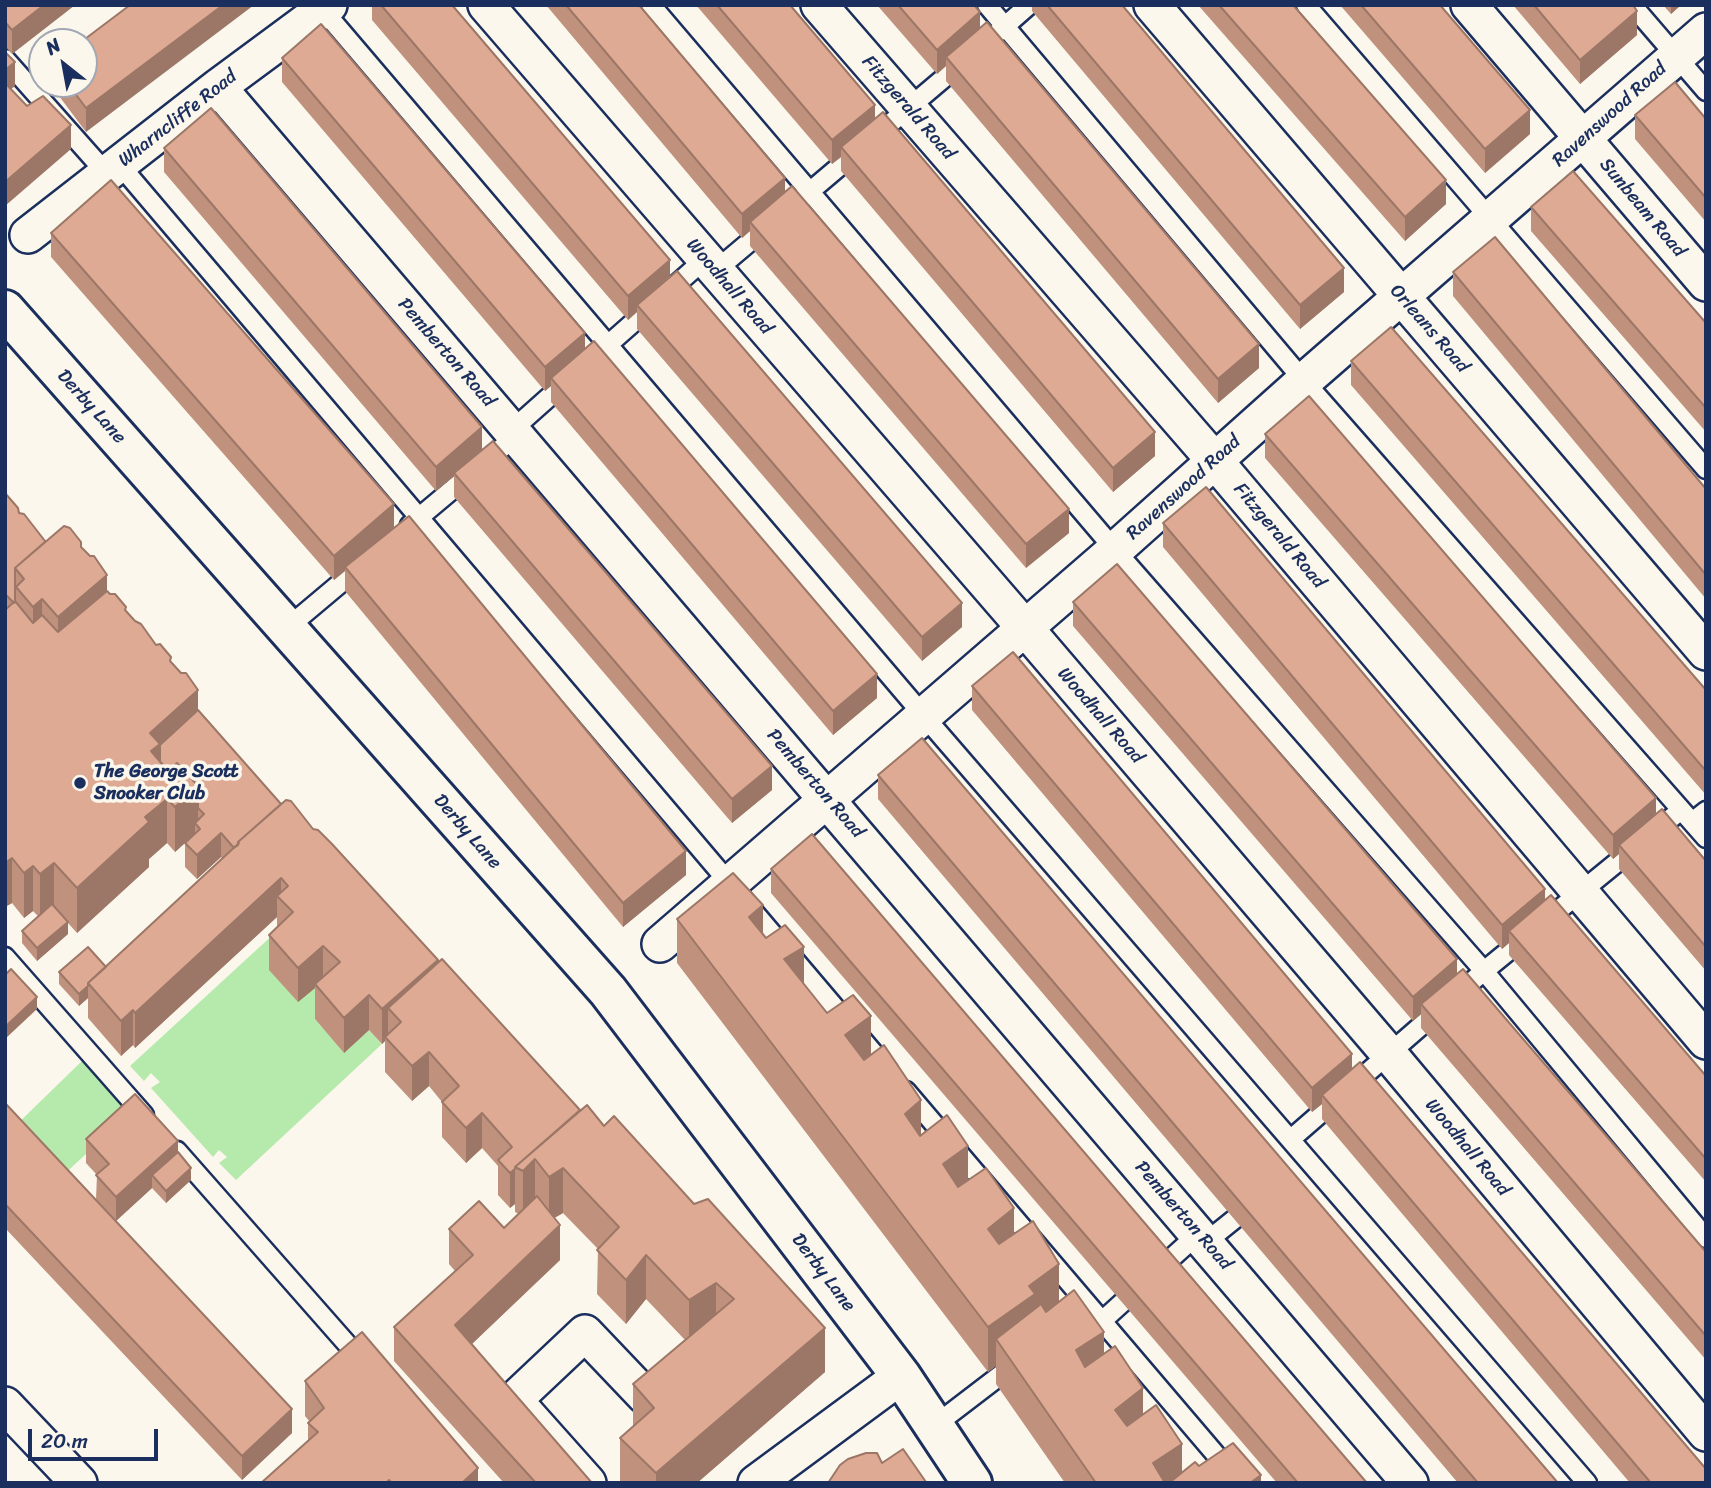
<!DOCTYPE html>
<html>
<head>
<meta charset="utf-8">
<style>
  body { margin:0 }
  #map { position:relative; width:1711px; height:1488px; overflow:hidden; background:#fbf7ec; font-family:Sriracha,sans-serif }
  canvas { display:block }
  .frame { position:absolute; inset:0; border:7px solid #1b2f5e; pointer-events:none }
  .north { position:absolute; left:28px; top:28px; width:70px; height:70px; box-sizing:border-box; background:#fbf7ec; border:2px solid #a1a7b3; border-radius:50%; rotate:329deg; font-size:19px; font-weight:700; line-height:28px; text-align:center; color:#1b2f5e }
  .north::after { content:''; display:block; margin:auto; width:24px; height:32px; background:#1b2f5e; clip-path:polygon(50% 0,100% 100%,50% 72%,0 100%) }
  .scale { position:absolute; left:28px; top:1429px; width:130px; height:32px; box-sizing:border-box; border:4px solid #1b2f5e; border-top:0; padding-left:9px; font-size:21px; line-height:24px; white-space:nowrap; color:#1b2f5e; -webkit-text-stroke:5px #fbf7ec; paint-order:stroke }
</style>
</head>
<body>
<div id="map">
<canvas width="1711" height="1488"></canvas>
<div class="frame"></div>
<div class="north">N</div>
<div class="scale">20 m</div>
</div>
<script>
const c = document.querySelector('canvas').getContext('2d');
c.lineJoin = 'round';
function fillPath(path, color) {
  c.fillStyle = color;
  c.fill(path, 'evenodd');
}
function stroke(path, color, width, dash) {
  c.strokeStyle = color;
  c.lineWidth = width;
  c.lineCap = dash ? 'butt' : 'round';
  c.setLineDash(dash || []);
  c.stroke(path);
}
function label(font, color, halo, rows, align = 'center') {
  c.font = font + ' Sriracha,sans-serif';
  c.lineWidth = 7;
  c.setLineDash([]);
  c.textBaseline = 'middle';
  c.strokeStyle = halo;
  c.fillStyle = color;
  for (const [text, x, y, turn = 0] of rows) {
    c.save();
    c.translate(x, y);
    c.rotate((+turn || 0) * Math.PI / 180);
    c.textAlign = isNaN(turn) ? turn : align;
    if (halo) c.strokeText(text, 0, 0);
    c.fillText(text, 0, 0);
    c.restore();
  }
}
const green = new Path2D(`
  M277 931 323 981 315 1019 344 1052 369 1030 382 1044 236 1180 219 1163 227 1157 219 1150 213 1157 151 1088 160 1082 151 1073 144 1081 130 1066Z
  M84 1059 131 1112 57 1181 10 1131Z`);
const service = new Path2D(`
  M651 5 1115 550 1484 971 1706 1238
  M987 5 1304 381 1706 838
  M1306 5 1706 469
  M1632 5 1706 91
  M323 10 924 716 1587 1483
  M996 34 1029 5
  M5 59 107 174
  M119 164 888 1070
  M801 199 964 61
  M715 271 766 228
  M601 351 705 259
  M512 430 567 381
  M410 525 516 436
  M287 628 362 565
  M1692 822 1706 811
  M5 957 144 1115
  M906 1091 1240 1483
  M1291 1139 1484 971 1681 810
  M177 1151 362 1361
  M1206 1242 1252 1205
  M1102 1321 1198 1234
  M934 1426 1015 1364`);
const minor = new Path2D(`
  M486 5 1025 628 1389 1054 1706 1433
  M819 5 1215 461 1706 1041
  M1152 5 1706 652
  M1469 5 1706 283
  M218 87 1410 1483
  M28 235 218 87 329 5
  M660 944 1115 550 1304 381 1706 31
  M5 1405 79 1483
  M588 1483 514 1400 585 1333 645 1396
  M756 1483 901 1376`);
const tertiary = new Path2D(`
  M5 310 608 991 901 1376 972 1483`);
const wall = new Path2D(`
  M5 5H75L12 54 5 46Z
  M130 5 86 132 53 88V84H84Z
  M372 5H452L670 277 962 627 922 661 637 329V312L628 320 372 20Z
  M546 5H639L785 192 1069 533 1026 568 750 246V231L742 238Z
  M696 5H790L875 119 1155 456 1113 492 841 171V157L832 164Z
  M877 5H974L980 28 1259 368 1218 403 946 81V66L937 74Z
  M1032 5H1122L1344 292 1300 329 1032 11Z
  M1198 5H1293L1446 204 1405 241Z
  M1340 5H1440L1530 134 1485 173Z
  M1513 5H1633L1637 35 1580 84Z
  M1663 5H1681L1671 14Z
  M282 58 585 349 877 698 833 735 551 402V386L545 391 282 82Z
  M1635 115 1706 119V222L1635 139Z
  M164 148 482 449 772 790 732 823 454 497V476L436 491 164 172Z
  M1531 207 1706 323V432L1531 231Z
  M51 233 394 528 686 875 623 927 345 591V571L334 580 51 257Z
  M1453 272 1706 489V599L1453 296Z
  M1351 361 1706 690V795L1351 385Z
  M1265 434 1656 814 1706 861V971L1619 869V854L1613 859 1265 458Z
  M5 493 19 513 45 541 81 547 107 591 171 662 198 710 281 804 313 829 580 1112 604 1126 825 1372 697 1483H620V1438L633 1426V1384L685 1340 646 1299 626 1324 597 1294 598 1249 563 1213 554 1218 560 1260 472 1344 592 1483H504L394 1361V1327L455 1271 449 1264V1229L504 1228 519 1214 515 1212V1204L510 1208 498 1195V1166L482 1148 466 1163 442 1137V1102L429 1086 412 1101 385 1072V1041L382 1044 369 1030 344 1053 315 1019V988L298 1002 269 970V935L277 928V917L135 1048 133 1045 121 1056 88 1018V998L79 1006 59 984V972L106 967 223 859 221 857 197 879 185 867V843L195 834 175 852 167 843 149 859V867L77 933 68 923V934L37 961 22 943V931L38 916 33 911 24 918 12 903 5 907Z
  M1163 523 1545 900 1706 1076V1182L1509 955V943L1502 949 1163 547Z
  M1073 602 1457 974 1706 1252V1360L1421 1028V1014L1413 1021 1073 626Z
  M972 686 1352 1069 1706 1483H1630L1322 1119V1104L1312 1112 972 710Z
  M878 775 1558 1483H1458L878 799Z
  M771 869 1367 1483H1277L771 893Z
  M677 919 763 934 827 1013 871 1055 921 1135 968 1180 1014 1234 1059 1302 1104 1354 1182 1472 1199 1466 1261 1483H1065L996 1384V1366L988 1372 677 963Z
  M5 1103 292 1433 242 1480 5 1228Z
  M86 1139 178 1152 191 1180 166 1203 152 1188 116 1221 96 1199 97 1175 86 1163Z
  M305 1381 478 1483H261L308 1440V1423L310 1422 305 1416Z`);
const shadedWall = new Path2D(`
  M44 5H75L12 54V30Z
  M223 5H254L86 132V108Z
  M1671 5H1681L1671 14Z
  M1637 11V35L1580 84V60Z
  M980 12V36L946 57V66L937 74V50Z
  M15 62V86L5 94V70Z
  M875 105V129L841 147V157L832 164V140Z
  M1530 110V134L1485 173V149Z
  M71 125V149L5 206V182Z
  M785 178V202L750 222V231L742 238V214Z
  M1446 180V204L1405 241V217Z
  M670 260V284L637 305V312L628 320V296Z
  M1344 268V292L1300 329V305Z
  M585 333V357L551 378V386L545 391V367Z
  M1259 344V368L1218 403V379Z
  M482 427V451L454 473V476L436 491V467Z
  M1155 432V456L1113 492V468Z
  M394 504V528L345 567V571L334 580V556Z
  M1069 509V533L1026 568V544Z
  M107 575V635L58 677V617Z
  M42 599V659L33 667V607Z
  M962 603V627L922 661V637Z
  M877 674V698L833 735V711Z
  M198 690V734L151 772 150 733Z
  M772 766V790L732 823V799Z
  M198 786V827L195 823V834L175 852V807Z
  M1656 798V822L1619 845V854L1613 859V835Z
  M167 799V843L149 859V867L77 933V888L145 817Z
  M221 833V857L197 879V855Z
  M686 851V875L623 927V903Z
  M12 858V903L5 907V863Z
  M54 863V907L40 918V874Z
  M33 866V911L24 918V873Z
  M281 878V900L277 896V917L135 1048V1013Z
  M1545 889V913L1509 931V943L1502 949V925Z
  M763 905V950L749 917Z
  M68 922V934L37 961V948Z
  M323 946V981L315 984V988L298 1002V968Z
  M804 947V991L784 959Z
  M1457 959V983L1421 1004V1014L1413 1021V997Z
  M438 960V995L401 1022 388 1008V1039L385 1037V1041L382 1044V1009Z
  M88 986V998L79 1006V994Z
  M369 995V1030L344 1053V1018Z
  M37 997V1009L5 1039V1027Z
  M133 1010V1045L121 1056V1021Z
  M871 1016V1060L845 1080V1035Z
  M429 1052V1086L412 1101V1066Z
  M1352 1054V1078L1322 1095V1104L1312 1112V1088Z
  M921 1100V1144L905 1114Z
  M580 1110V1144L535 1159V1203L523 1216V1171L516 1168Z
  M482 1113V1148L466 1163V1128Z
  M178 1141V1165L152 1175V1188L116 1221V1197Z
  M968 1146V1191L943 1208V1164Z
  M191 1168V1180L166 1203V1191Z
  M563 1168V1213L549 1221V1177Z
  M515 1169V1204L510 1208V1173Z
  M1014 1208V1253L988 1273V1229Z
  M560 1225V1260L455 1360V1325Z
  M646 1255V1299L626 1324V1280Z
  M1059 1264V1309L996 1339V1366L988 1372V1327L1029 1286Z
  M716 1283V1328L689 1345V1300Z
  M825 1328V1372L697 1483H656V1473Z
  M1104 1332V1377L1076 1395V1350Z
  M1143 1388V1433L1115 1454V1410Z
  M292 1409V1433L242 1480V1456Z
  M1182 1444V1483H1153V1463Z
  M478 1468V1483H462Z
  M1261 1475V1483H1250Z`);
const building = new Path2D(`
  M5 5H44L12 30 5 22Z
  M130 5H223L86 108 68 84H84V42H81Z
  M381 5H452L670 260 628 296Z
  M566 5H639L785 178 742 214Z
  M717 5H790L875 105 832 140Z
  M898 5H974L980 12 937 50Z
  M1047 5H1122L1344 268 1300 305Z
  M1219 5H1293L1446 180 1405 217Z
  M1361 5H1440L1530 110 1485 149Z
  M1534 5H1633L1637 11 1580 60Z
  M987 22 1259 344 1218 379 946 57Z
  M321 24 585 333 545 367 282 58Z
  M5 52 15 62 5 70Z
  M1675 82 1706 119V198L1635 115Z
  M5 83 27 106 43 96 71 125 5 182Z
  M211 108 482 427 436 467 164 148Z
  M883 112 1155 432 1113 468 841 147Z
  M1573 171 1706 323V408L1531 207Z
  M111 180 394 504 334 556 51 233Z
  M792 186 1069 509 1026 544 750 222Z
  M1495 237 1706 489V575L1453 272Z
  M677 271 962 603 922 637 637 305Z
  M1391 327 1706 690V771L1351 361Z
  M594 341 877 674 833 711 551 378Z
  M1309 396 1656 798 1613 835 1265 434Z
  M493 441 772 766 732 799 454 473Z
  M1206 487 1545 889 1502 925 1163 523Z
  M5 493 18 508 19 513 24 514 45 541H46L15 568V601L14 603 5 594Z
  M409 516 686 851 623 903 345 567Z
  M64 526 70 528 81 542V547L90 556H94L107 575 58 617 42 599 33 607 16 587 24 579 15 568Z
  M1117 564 1457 959 1413 997 1073 602Z
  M107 591 110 594H115L126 607 125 610 135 621 141 624 156 645 160 644 171 657 170 661 181 673H186L198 690 150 733 160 744 151 751 168 771 177 763 198 786 175 807 167 799 145 817 149 822 77 888 54 863 40 874 33 866 24 873 12 858 5 863V610L15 601 33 623 42 615 58 632Z
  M1013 652 1352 1054 1312 1088 972 686Z
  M198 710 281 804 238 842V845L234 848 221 833 197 855 185 843 200 829 195 823 204 814 198 808V786L177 763 168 771 160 761V745Z
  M922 738 1558 1483H1478L878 775Z
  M286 800 291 801 313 829 318 830 332 844 438 960 382 1009 369 995 344 1018 315 984 340 962 323 946 298 968 269 935 293 912 277 896 288 886 281 878 135 1013 133 1010 121 1021 88 983 239 843 238 842Z
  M1662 809 1706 861V947L1619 845Z
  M812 834 1367 1483H1298L771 869Z
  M733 873 763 905 749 917 766 938 785 925 804 947 784 959 827 1013 853 995 871 1016 845 1035 864 1060 884 1045 921 1100 905 1114 920 1136 947 1115 968 1146 943 1164 958 1187 986 1168 1014 1208 988 1229 999 1244 1033 1221 1059 1264 1029 1286 1035 1294 988 1327 677 919Z
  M1551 895 1706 1076V1159L1509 931Z
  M52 904 68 922 37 948 22 931Z
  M88 947 106 967 88 983V986L79 994 59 972Z
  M442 959 580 1110 515 1167 516 1168 510 1173 498 1160 512 1147 482 1113 466 1128 442 1102 459 1086 429 1052 412 1066 385 1037 401 1022 388 1008Z
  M11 969 37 997 5 1027V975Z
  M1463 969 1706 1252V1336L1421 1004Z
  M1360 1062 1706 1469V1483H1651L1322 1095Z
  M135 1094 178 1141 116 1197 96 1175 109 1164 86 1139Z
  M5 1103 292 1409 242 1456 5 1204Z
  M587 1105 604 1126 614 1116 694 1204 708 1199 825 1328 656 1473 620 1438 654 1408 633 1384 734 1299 716 1283 689 1300 646 1255 626 1280 597 1250 619 1227 563 1168 549 1177 535 1159 523 1171 515 1167Z
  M178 1152 191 1168 166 1191 152 1175Z
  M537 1196 560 1225 455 1325 592 1483H536L394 1327 473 1255 449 1229 479 1201 504 1228Z
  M1074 1290 1104 1332 1076 1350 1085 1367 1115 1346 1143 1388 1115 1410 1127 1426 1156 1405 1182 1444 1153 1463 1165 1483H1096L996 1339 1041 1304 1046 1312Z
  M362 1332 478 1468 462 1483H392L389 1480 386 1483H261L318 1432 308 1423 324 1408 305 1381Z
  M1233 1443 1261 1475 1250 1483H1169L1195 1462 1199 1466Z
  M903 1449 926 1482 925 1483H828L840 1465 848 1459 866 1453H877L882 1463Z`);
const markers = [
  [80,783,7,"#1b2f5e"]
];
const streetNames = [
  ["Fitzgerald Road",908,108,49],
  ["Ravenswood Road",1610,115,-42],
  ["Wharncliffe Road",178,119,-38],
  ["Sunbeam Road",1642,208,50],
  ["Woodhall Road",729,287,49],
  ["Orleans Road",1429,329,49],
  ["Pemberton Road",446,353,49],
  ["Derby Lane",91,407,48],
  ["Ravenswood Road",1184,488,-42],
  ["Fitzgerald Road",1279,536,50],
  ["Woodhall Road",1100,716,49],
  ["Pemberton Road",815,784,49],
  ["Derby Lane",467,832,49],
  ["Woodhall Road",1467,1148,50],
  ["Pemberton Road",1183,1216,49],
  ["Derby Lane",823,1273,53]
];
const poiNames = [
  ["The George Scott",94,772],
  ["Snooker Club",94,794]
];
fillPath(green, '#b6eaac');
stroke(service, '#1b2f5e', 23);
stroke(minor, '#1b2f5e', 40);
stroke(tertiary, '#1b2f5e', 44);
stroke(service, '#fbf7ec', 18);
stroke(minor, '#fbf7ec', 35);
stroke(tertiary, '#fbf7ec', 38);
fillPath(wall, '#c0927e');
fillPath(shadedWall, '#9c7767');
fillPath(building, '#dfaa93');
stroke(building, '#9c7767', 2);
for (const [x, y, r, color] of markers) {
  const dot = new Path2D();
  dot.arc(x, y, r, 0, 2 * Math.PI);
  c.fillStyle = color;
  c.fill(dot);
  stroke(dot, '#fbf7ec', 2.5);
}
label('19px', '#1b2f5e', '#fbf7ec', streetNames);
label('bold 19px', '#1b2f5e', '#fbf7ec', poiNames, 'left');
</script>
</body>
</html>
